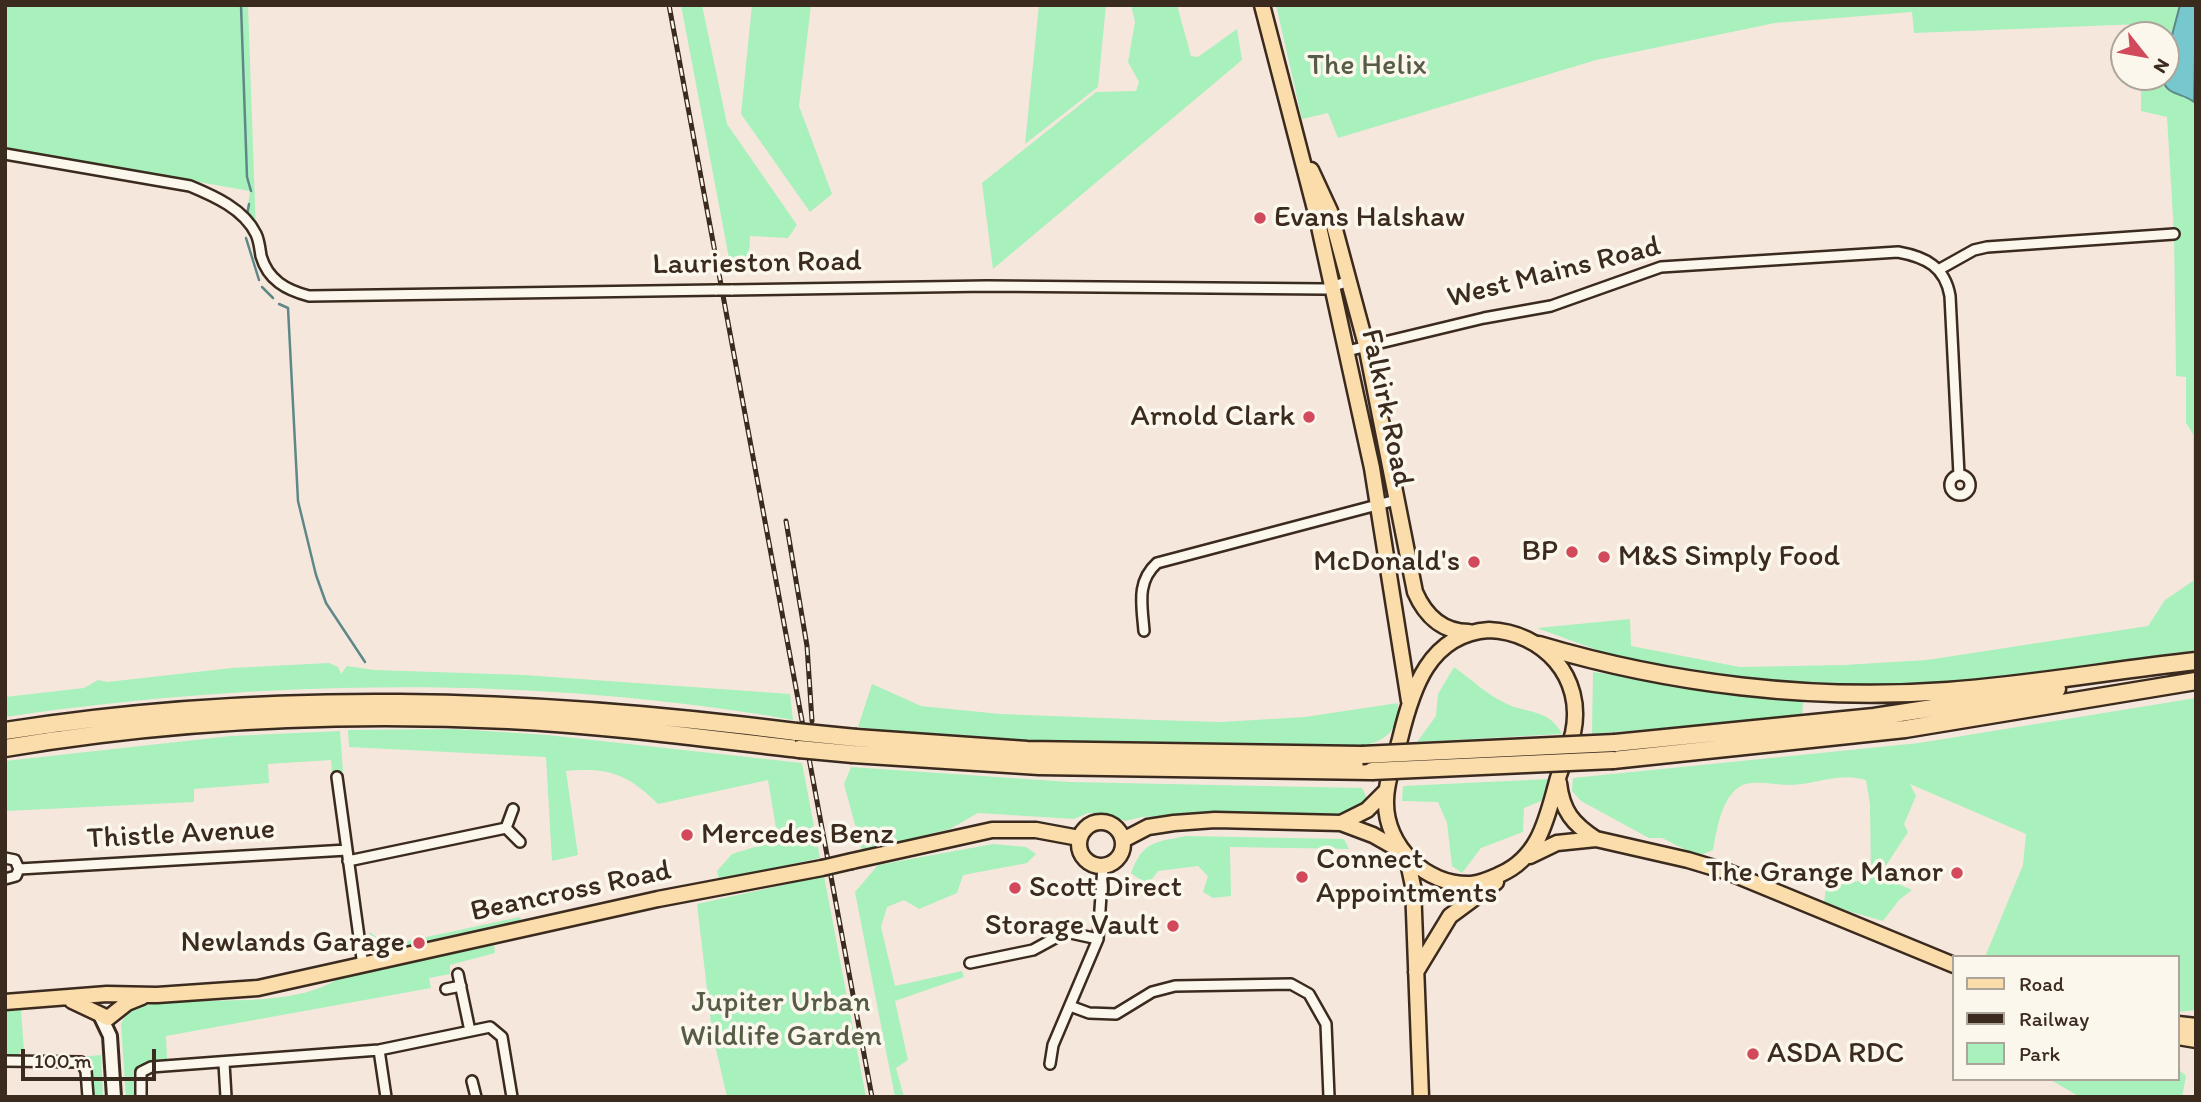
<!DOCTYPE html>
<html>
<head>
<meta charset="utf-8">
<style>
  body { margin:0 }
  #map { position:relative; width:2201px; height:1102px; overflow:hidden; background:#f6e7dd; font-family:Itim,sans-serif }
  canvas { display:block }
  .frame { position:absolute; inset:0; border:7px solid #3b2a1e; pointer-events:none }
  .legend { position:absolute; left:1952px; top:955px; width:228px; height:126px; box-sizing:border-box; background:#fbf7ec; border:2px solid #aea59a; margin:0; padding:9px 12px; list-style:none; font-size:21px; color:#3b2a1e }
  .legend li { display:flex; align-items:center; gap:14px; height:35px }
  .legend b { width:35px; border:2px solid #aea59a }
  .north { position:absolute; left:2110px; top:21px; width:70px; height:70px; box-sizing:border-box; background:#fbf7ec; border:2px solid #aea59a; border-radius:50%; rotate:121deg; font-size:19px; font-weight:700; line-height:28px; text-align:center; color:#3b2a1e }
  .north::after { content:''; display:block; margin:auto; width:24px; height:32px; background:#d1495b; clip-path:polygon(50% 0,100% 100%,50% 72%,0 100%) }
  .scale { position:absolute; left:21px; top:1049px; width:135px; height:32px; box-sizing:border-box; border:4px solid #3b2a1e; border-top:0; padding-left:9px; font-size:21px; line-height:24px; white-space:nowrap; color:#3b2a1e; -webkit-text-stroke:5px #fbf7ec; paint-order:stroke }
</style>
</head>
<body>
<div id="map">
<canvas width="2201" height="1102"></canvas>
<div class="frame"></div>
<ul class="legend">
<li><b style="height:9px;background:#fbddab"></b>Road</li>
<li><b style="height:9px;background:#3b2a1e"></b>Railway</li>
<li><b style="height:19px;background:#a8f0bc"></b>Park</li>
</ul>
<div class="north">N</div>
<div class="scale">100 m</div>
</div>
<script>
const c = document.querySelector('canvas').getContext('2d');
c.lineJoin = 'round';
function fillPath(path, color) {
  c.fillStyle = color;
  c.fill(path, 'evenodd');
}
function stroke(path, color, width, dash) {
  c.strokeStyle = color;
  c.lineWidth = width;
  c.lineCap = dash ? 'butt' : 'round';
  c.setLineDash(dash || []);
  c.stroke(path);
}
function label(font, color, halo, rows, align = 'center') {
  c.font = font + ' Itim,sans-serif';
  c.lineWidth = 7;
  c.setLineDash([]);
  c.textBaseline = 'middle';
  c.strokeStyle = halo;
  c.fillStyle = color;
  for (const [text, x, y, turn = 0] of rows) {
    c.save();
    c.translate(x, y);
    c.rotate((+turn || 0) * Math.PI / 180);
    c.textAlign = isNaN(turn) ? turn : align;
    if (halo) c.strokeText(text, 0, 0);
    c.fillText(text, 0, 0);
    c.restore();
  }
}
const green = new Path2D(`
  M5 5H248L256 233 246 220 250 191 5 148Z
  M681 5H702L727 124 797 225 788 238 750 236 748 271 732 274Z
  M752 5H811L799 106 832 194 810 212 741 114Z
  M1039 5H1106L1098 87 1025 144Z
  M1131 5H1177L1191 56 1198 57 1237 29 1242 60 993 269 982 183 1096 92 1136 91 1139 82 1128 62 1135 22Z
  M1276 5H2196V650L1962 682 1839 687 1752 682 1627 661 1537 628 1630 619 1631 646 1740 667 1844 665 1927 660 2148 626 2165 600 2193 581V434L2186 423V377L2176 376 2174 234 2167 117 2141 111V77H2166V35H2142L2141 24 1914 33 1912 12 1775 23 1596 60 1338 138 1328 113 1302 119Z
  M329 663 338 667 341 674 347 666 374 670 524 675 790 694 793 720C534 675 265 679 5 717V697L84 688 98 680 107 682 232 668Z
  M1454 667C1470 678 1487 695 1505 703 1526 714 1549 708 1562 734L1417 742 1436 716 1438 694Z
  M1593 672 1803 702 1802 716 1592 734Z
  M872 684 921 706 1000 714 1155 720 1221 722 1305 717 1398 703C1399 734 1383 742 1355 748L1067 746 944 737 858 727Z
  M2196 698V1010L2178 1012V957H1985L2023 865 2026 834 1910 784 1916 796 1904 824 1908 832 1885 867 1884 878 1912 890 1899 900 1883 921 1824 904 1826 887 1871 879 1870 804 1866 780C1842 773 1825 781 1801 784 1785 787 1768 782 1752 783 1723 784 1717 829 1713 850L1698 856 1662 838H1649L1581 801 1572 791 1573 778 1919 743Z
  M455 729 547 735 802 763 820 858 719 880 717 871 732 854 778 840 768 780 658 804C628 774 608 767 566 771L578 855 552 861 546 757 349 747 348 730Z
  M340 731 343 772 332 773 331 760 268 764 269 783 194 789V802L5 811V761L231 736Z
  M851 767 1070 782 1362 788 1367 798 1360 811 1343 818 1209 814 1142 817 1125 821 1110 815 1088 813 1074 819 978 813 950 829 862 851 844 784Z
  M1550 779 1541 801 1524 808 1523 832 1481 848 1462 873 1452 866 1447 823 1438 802 1402 801 1403 786Z
  M1187 836 1344 839 1349 849 1230 847 1231 896 1213 898 1203 892 1208 876 1198 866 1158 871 1148 885 1131 873C1143 841 1155 842 1187 836Z
  M993 844 1026 847 1036 854 1027 863 963 875 957 893 919 909 904 900 887 907 881 927 895 986 962 971 964 977 895 1001 908 1060 896 1068 904 1097H895L855 892 878 865Z
  M824 876 866 1097H727L712 1032 697 904Z
  M520 917 521 921C475 932 428 938 384 953L371 941 369 932 389 945Z
  M494 945 495 953 450 965V974L429 978 431 988 166 1036 167 1059 151 1061 141 1067 136 1083 137 1097H126L121 1024 125 1016 138 1007C199 993 284 1012 338 979Z
  M5 1010H21L24 1051H20V1055H5Z
  M101 1055 103 1097H92C91 1081 94 1065 79 1057Z
  M2178 1069 2186 1076 2182 1097H2080L2049 1079H2178Z`);
const water = new Path2D(`
  M2180 5H2196L2194 102C2182 92 2166 97 2162 77H2166V58Z`);
const stream = new Path2D(`
  M241 5 247 177 251 191
  M247 215 249 204
  M246 238 259 280
  M262 287 273 298
  M279 304 288 308 298 501 316 575 326 603 365 662`);
const street = new Path2D(`
  M5 154 190 186C214 196 244 209 256 234 259 240 260 249 261 256 268 280 286 290 309 296L717 290
  M1940 269 1974 250 1987 247 2174 234
  M731 290 987 286 1325 289 1349 281
  M1347 351 1484 318 1551 306 1661 267 1898 252C1926 257 1945 267 1950 296L1959 475
  M1950 485a10 10 0 1 1 20 0a10 10 0 1 1-20 0Z
  M1144 631C1142 605 1136 582 1157 563L1396 500
  M337 777 363 966
  M513 809 506 828 520 842
  M5 858 15 860 19 869
  M348 861 506 828
  M19 869 347 850
  M5 879 16 876 19 869
  M970 963 1033 950 1066 932 1098 939
  M458 974 470 1031
  M446 989 461 986
  M1070 1006 1089 1013 1116 1014 1152 992 1175 986 1291 984 1309 994 1326 1024 1329 1097
  M379 1050 386 1097
  M5 1061 81 1062 86 1071 88 1097
  M224 1063 226 1097
  M1050 1064 1053 1045 1098 939 1103 866
  M472 1081 476 1097
  M141 1097V1072L151 1067 379 1050 490 1027 502 1037 512 1097`);
const secondary = new Path2D(`
  M100 1015 110 1036 114 1097`);
const primary = new Path2D(`
  M1262 5 1316 213 1372 468 1409 701
  M1311 170 1330 211 1366 345 1415 592C1425 615 1442 632 1469 632
  M1489 630C1543 632 1585 677 1573 733 1569 748 1563 763 1558 778 1547 816 1541 856 1501 874 1492 878 1482 883 1471 884 1426 886 1385 846 1386 801 1386 780 1395 759 1400 739 1412 689 1429 634 1489 630Z
  M1559 783C1562 811 1573 824 1596 839
  M1079 844a22 22 0 1 1 44 0a22 22 0 1 1-44 0Z
  M1341 823 1367 810 1387 790
  M1123 840 1148 827 1174 823 1215 820 1341 823 1373 835 1403 852
  M1530 856 1557 843 1596 839 1688 860 1728 872 1954 965
  M1407 858 1413 886 1421 1097
  M852 861 992 830H1036L1079 838
  M1416 972 1450 916 1496 882
  M72 1001 108 1018 127 1003 142 997
  M5 1002 107 994 157 995 258 988 658 899 822 868
  M2178 1024 2196 1026
  M2178 1037 2196 1040`);
const highway = new Path2D(`
  M1539 645C1670 684 1811 701 1948 691 2031 685 2113 670 2196 661
  M5 731C269 689 532 698 796 732
  M856 738 1027 750 1362 755
  M1615 743 1874 717 2057 689
  M5 748C171 720 341 712 508 720 606 725 703 738 799 749
  M853 754 1039 766 1372 771
  M1613 760 1905 729 2196 681`);
const rail = new Path2D(`
  M669 5 872 1097
  M786 521 807 646 812 721`);
const streetBridge = new Path2D(`
  M717 290H731`);
const primaryBridge = new Path2D(`
  M822 868 852 861`);
const highwayBridge = new Path2D(`
  M796 732 856 738
  M799 749 853 754
  M1362 755 1615 743
  M1372 771 1613 760`);
const markers = [
  [1260,218,7,"#d1495b"],
  [1309,417,7,"#d1495b"],
  [1572,552,7,"#d1495b"],
  [1604,557,7,"#d1495b"],
  [1474,562,7,"#d1495b"],
  [687,835,7,"#d1495b"],
  [1957,873,7,"#d1495b"],
  [1302,877,7,"#d1495b"],
  [1015,888,7,"#d1495b"],
  [1173,926,7,"#d1495b"],
  [419,943,7,"#d1495b"],
  [1753,1054,7,"#d1495b"]
];
const parkNames = [
  ["The Helix",1367,66],
  ["Jupiter Urban",781,1003],
  ["Wildlife Garden",781,1037]
];
const poiNames = [
  ["Evans Halshaw",1274,218],
  ["Arnold Clark",1295,417,"right"],
  ["BP",1558,552,"right"],
  ["M&S Simply Food",1618,557],
  ["McDonald's",1460,562,"right"],
  ["Mercedes Benz",701,835],
  ["Connect",1316,860],
  ["Appointments",1316,894],
  ["The Grange Manor",1943,873,"right"],
  ["Scott Direct",1029,888],
  ["Storage Vault",1159,926,"right"],
  ["Newlands Garage",405,943,"right"],
  ["ASDA RDC",1767,1054]
];
const streetNames = [
  ["Laurieston Road",757,264,-1],
  ["West Mains Road",1554,273,-14],
  ["Falkirk Road",1386,408,78],
  ["Thistle Avenue",181,835,-3],
  ["Beancross Road",571,892,-12]
];
fillPath(green, '#a8f0bc');
fillPath(water, '#76c7ce');
stroke(water, '#5e8888', 2);
stroke(stream, '#5e8888', 2.5);
stroke(street, '#3b2a1e', 14);
stroke(secondary, '#3b2a1e', 18);
stroke(primary, '#3b2a1e', 19);
stroke(highway, '#3b2a1e', 21);
stroke(street, '#fbf7ec', 9);
stroke(secondary, '#fbf7ec', 12);
stroke(primary, '#fbddab', 14);
stroke(highway, '#fbddab', 16);
stroke(rail, '#3b2a1e', 5);
stroke(rail, '#fbf7ec', 2.5, [8]);
stroke(streetBridge, '#3b2a1e', 14, []);
stroke(primaryBridge, '#3b2a1e', 19, []);
stroke(highwayBridge, '#3b2a1e', 21, []);
stroke(streetBridge, '#fbf7ec', 9);
stroke(primaryBridge, '#fbddab', 14);
stroke(highwayBridge, '#fbddab', 16);
for (const [x, y, r, color] of markers) {
  const dot = new Path2D();
  dot.arc(x, y, r, 0, 2 * Math.PI);
  c.fillStyle = color;
  c.fill(dot);
  stroke(dot, '#fbf7ec', 2.5);
}
label('30px', '#565c46', '#fbf7ec', parkNames);
label('30px', '#3b2a1e', '#fbf7ec', poiNames, 'left');
label('30px', '#3b2a1e', '#fbf7ec', streetNames);
</script>
</body>
</html>
